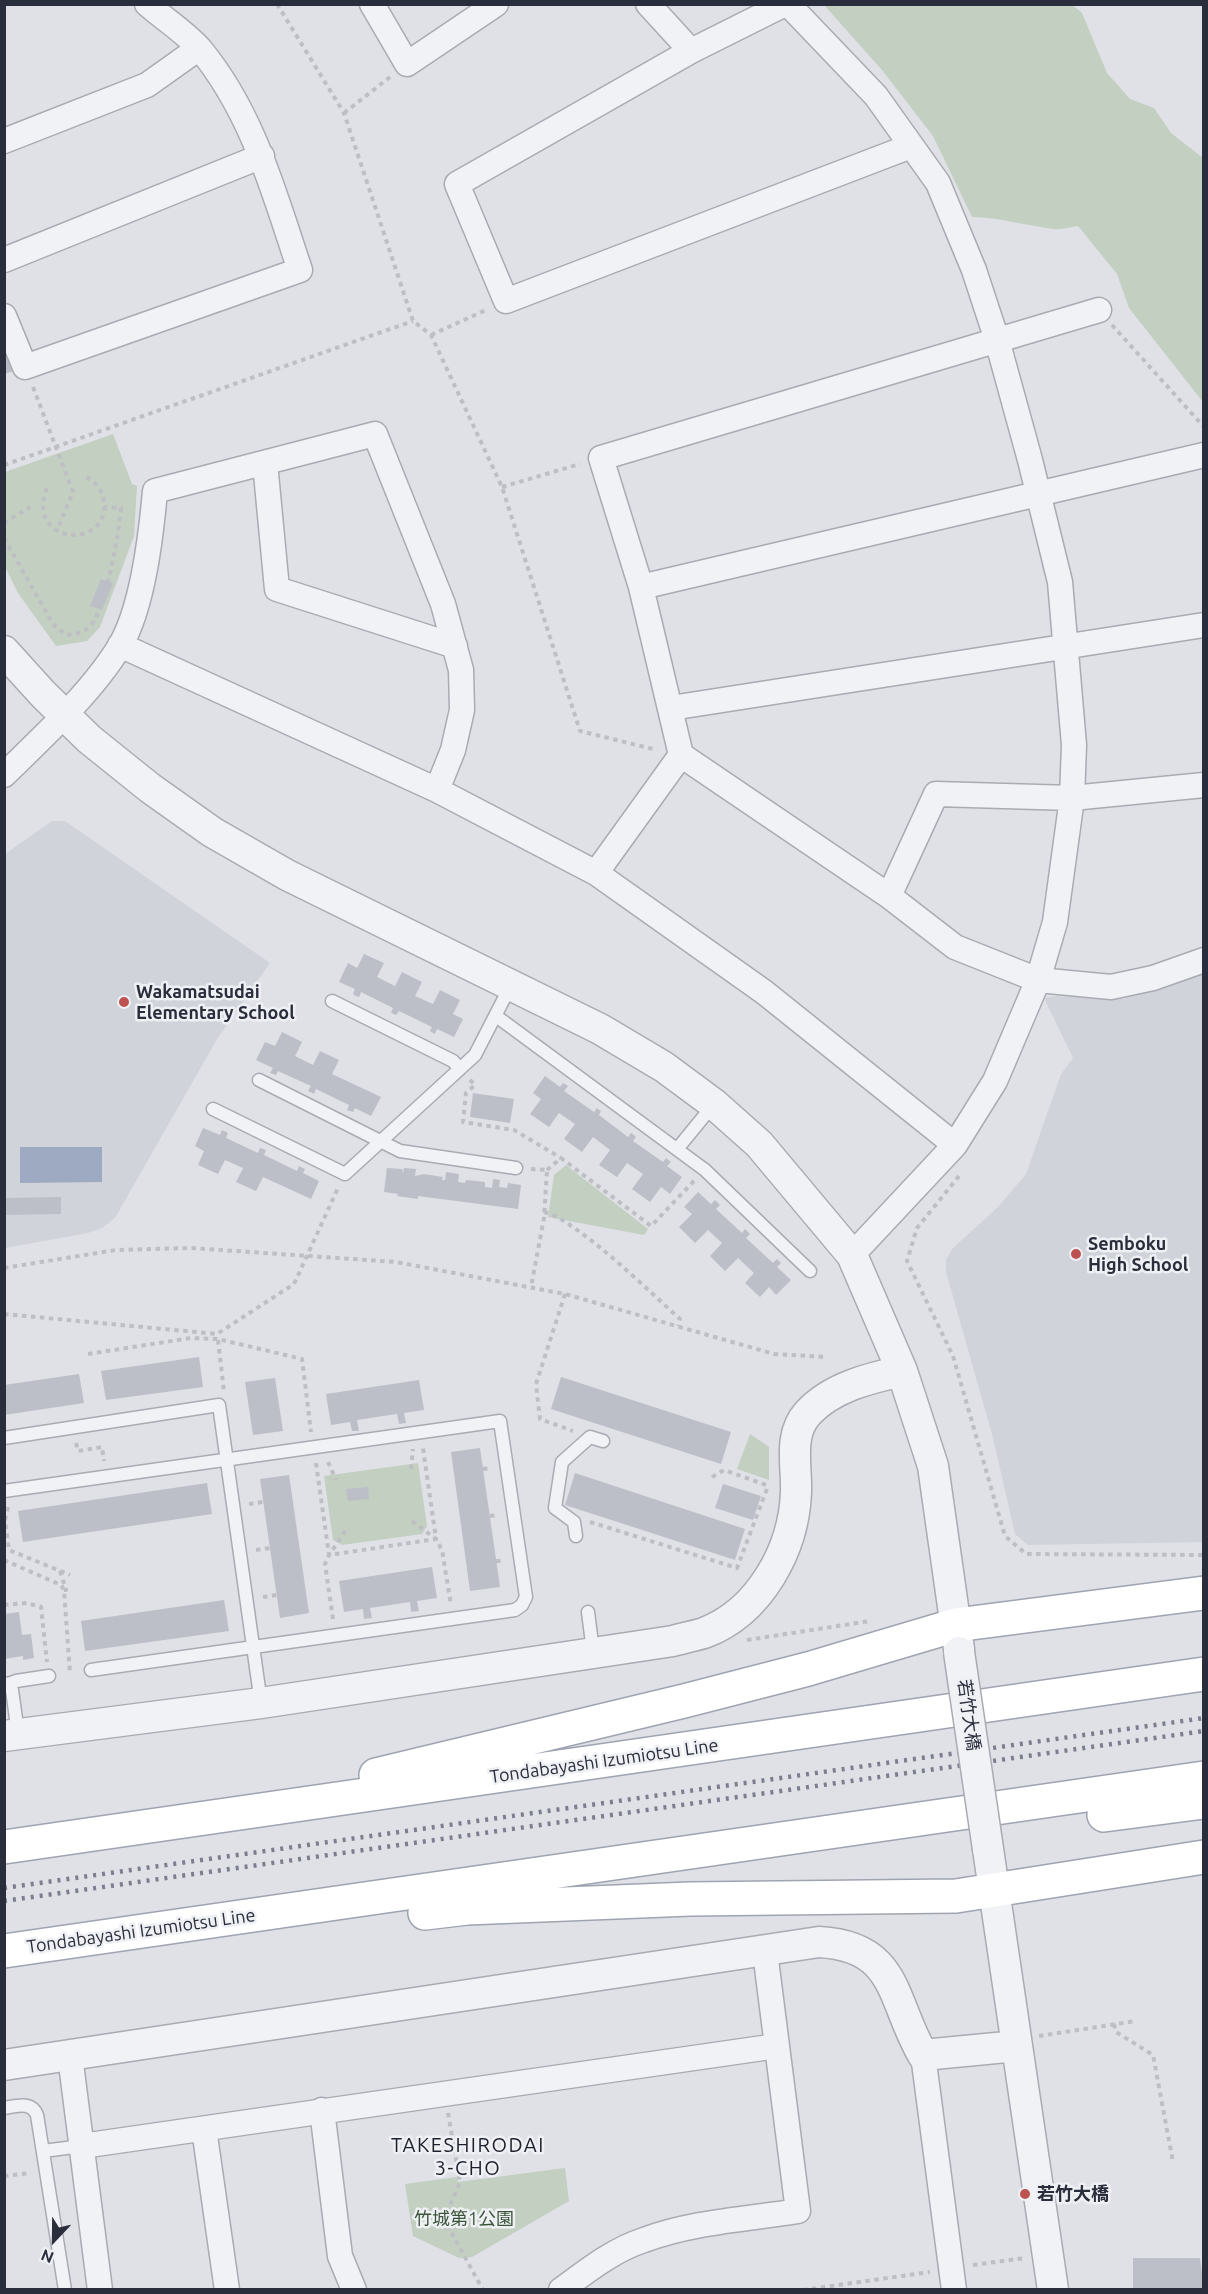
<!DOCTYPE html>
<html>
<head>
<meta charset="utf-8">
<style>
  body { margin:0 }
  #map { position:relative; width:1208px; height:2294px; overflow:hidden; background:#dfe1e6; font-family:Ubuntu,sans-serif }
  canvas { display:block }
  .frame { position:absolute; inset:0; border:6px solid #2a2d3b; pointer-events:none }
  .north { position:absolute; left:24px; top:2210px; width:60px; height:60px; -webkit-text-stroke:4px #eef0f4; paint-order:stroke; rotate:202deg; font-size:16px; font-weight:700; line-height:24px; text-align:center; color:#2a2d3b }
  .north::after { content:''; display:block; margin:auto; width:21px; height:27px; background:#2a2d3b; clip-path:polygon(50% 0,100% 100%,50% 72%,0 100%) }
</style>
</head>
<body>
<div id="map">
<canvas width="1208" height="2294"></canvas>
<div class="frame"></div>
<div class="north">N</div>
</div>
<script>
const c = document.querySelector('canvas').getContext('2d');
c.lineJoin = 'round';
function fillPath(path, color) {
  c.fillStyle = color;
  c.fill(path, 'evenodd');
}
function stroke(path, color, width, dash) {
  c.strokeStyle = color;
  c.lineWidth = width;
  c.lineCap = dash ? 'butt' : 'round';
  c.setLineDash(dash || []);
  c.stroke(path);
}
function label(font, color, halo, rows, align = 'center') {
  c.font = font + ' Ubuntu,"Noto Sans JP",sans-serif';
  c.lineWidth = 5;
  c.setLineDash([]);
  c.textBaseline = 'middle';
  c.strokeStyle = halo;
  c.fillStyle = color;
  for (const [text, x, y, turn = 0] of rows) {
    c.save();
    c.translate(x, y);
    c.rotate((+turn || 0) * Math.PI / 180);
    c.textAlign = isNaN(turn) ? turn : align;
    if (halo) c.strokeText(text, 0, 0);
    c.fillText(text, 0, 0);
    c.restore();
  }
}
const built = new Path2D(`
  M52 821H65L270 963 216 1041 115 1218 102 1228 88 1233 5 1248V854Z
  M1203 971V1542L1028 1545 1015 1534 993 1438 946 1272V1260L952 1249 998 1207 1026 1174 1061 1074 1073 1058 1044 998 1056 996 1123 999Z`);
const green = new Path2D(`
  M1071 4 1082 13 1107 73 1130 99 1154 108 1171 133 1203 158V402L1129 308 1117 274 1078 226C1070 227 1062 230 1054 229 1026 226 1000 217 972 217L933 136 882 70 824 5Z
  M113 434 132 484 137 486 134 536 100 627 87 641 56 646 18 593 5 567V472Z
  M566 1165 648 1229 644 1235 548 1217 554 1175Z
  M750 1434 769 1447V1480L737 1469Z
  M418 1463 427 1526 422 1534 342 1545 333 1540 324 1476Z
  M565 2168 569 2201 472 2257 459 2258 413 2236 405 2184 457 2177 458 2182Z`);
const water = new Path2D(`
  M20 1147H102V1182L20 1183Z`);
const building = new Path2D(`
  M4 349 14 371 4 374Z
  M101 579 113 583 102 610 90 606Z
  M364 954 384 963 377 977 395 986 402 972 422 982 415 996 433 1004 440 990 460 1000 453 1014 463 1019 454 1037 437 1029 435 1034 433 1033 430 1031 432 1027 399 1011 396 1015 394 1014 391 1013 393 1008 361 992 359 997 356 996 353 994 355 989 339 982 348 963 357 968Z
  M282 1032 302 1042 295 1056 313 1065 320 1051 339 1060 332 1074 381 1097 371 1116 355 1108 353 1112 347 1110 349 1105 316 1089 314 1094 308 1091 311 1086 278 1071 276 1075 270 1073 273 1068 256 1060 265 1042 275 1046Z
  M545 1076 560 1087 563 1083 568 1086 564 1091 594 1112 597 1108 599 1110 601 1111 599 1115 628 1137 631 1133 634 1135 636 1137 633 1141 663 1162 666 1158 671 1162 667 1166 682 1177 670 1194 661 1187 650 1202 632 1189 643 1174 627 1163 617 1177 599 1165 610 1150 593 1137 582 1152 564 1139 575 1124 559 1113 549 1127 530 1114 541 1099 533 1093Z
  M473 1093 514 1099 510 1123 470 1117Z
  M203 1128 220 1135 222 1130 228 1133 226 1138 258 1153 260 1148 266 1150 264 1155 297 1171 299 1166 305 1169 303 1173 319 1181 311 1199 263 1177 256 1191 236 1182 243 1168 225 1160 218 1174 198 1165 204 1151 195 1146Z
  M387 1168 402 1169 403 1173 404 1168 416 1169 415 1176 424 1174 443 1177 442 1180H445L446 1172 459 1174 458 1182 465 1183 466 1180 485 1182V1187L492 1188 493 1179 500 1180 499 1187 507 1188 508 1183 521 1185 518 1209 418 1196V1199L397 1196 398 1194 384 1192Z
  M698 1192 711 1204 715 1200 720 1205 716 1209 742 1233 745 1229 750 1234 746 1238 773 1263 777 1259 781 1263 777 1267 791 1280 776 1295 769 1287 760 1297 745 1283 754 1273 738 1258 725 1271 710 1256 722 1243 708 1230 695 1243 679 1227 692 1214 684 1207Z
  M61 1197V1214L5 1215V1198Z
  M199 1357 203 1387 106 1400 101 1371Z
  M79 1374 84 1403 4 1415V1385Z
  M561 1377 731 1432 721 1464 551 1409Z
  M275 1378 283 1431 253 1435 245 1382Z
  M419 1380 424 1410 404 1413 406 1423 399 1424 397 1414 357 1420 359 1431H352L350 1422 331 1425 326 1394Z
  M480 1448 500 1587 470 1591 451 1452Z
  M575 1473 745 1529 735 1560 565 1505Z
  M289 1475 309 1613 280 1618 260 1479Z
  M207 1483 212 1514 23 1542 18 1511Z
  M723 1484 761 1496 753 1520 715 1508Z
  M368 1487 369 1499 348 1501 346 1489Z
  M432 1567 437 1598 417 1601 419 1611 411 1612 410 1602 370 1608 372 1618 364 1619 363 1609 344 1612 339 1581Z
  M224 1600 229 1631 85 1651 81 1621Z
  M19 1612 22 1635 31 1634 34 1658 23 1660V1656L4 1659V1614Z
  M1133 2258H1200L1204 2290H1133Z`);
const path = new Path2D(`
  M277 4 344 113 413 321 431 335 502 487 580 731 657 750
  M344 113 390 77
  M1112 325 1204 427
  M431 335 486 310
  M33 387 73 492 57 531
  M4 465 413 321
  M502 487 580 464
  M47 488C24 545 110 551 104 501 102 488 95 482 84 476
  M4 523 30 507
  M4 538 53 624 66 635C76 634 84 633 91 625 106 608 119 532 121 508L104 507
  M470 1080 475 1085 466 1093 463 1122 514 1130 561 1158
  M531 1169 547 1170 544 1218 531 1287
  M547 1170 561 1158 651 1226 694 1181
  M959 1176 917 1228 907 1261 953 1356 1005 1536 1026 1554 1204 1555
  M544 1212C577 1220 652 1294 680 1319L678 1326
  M4 1268 116 1250 192 1248 396 1262 565 1294 774 1354 825 1357
  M565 1294 536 1384 540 1419 573 1431
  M4 1314 217 1334 294 1284 338 1188
  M218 1340 224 1392
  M88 1354 191 1338 218 1339 302 1359 311 1432
  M76 1443 78 1451 102 1447 104 1461
  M328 1462 336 1480
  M316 1463 329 1555 436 1539 423 1448
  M411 1469 413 1449
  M483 1469 491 1468
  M712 1477 724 1470 769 1486
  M249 1504 263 1502
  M8 1507 5 1521 9 1550 70 1575
  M490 1516 498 1515
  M412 1521 436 1539 442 1550 451 1605
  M590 1522 737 1568 768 1486
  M256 1550 270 1548
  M4 1560 61 1585 64 1590 70 1673
  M496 1561H505
  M60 1571 66 1590H64
  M263 1597 277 1595
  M4 1605 27 1603 41 1607 47 1662
  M333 1619 325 1564 329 1555 346 1530
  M747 1640 870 1621
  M1114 2024 1116 2032 1153 2055 1173 2162
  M1039 2036 1136 2021
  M448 2113 460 2182 444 2219 483 2290
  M4 2176 31 2173
  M973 2265 1025 2258
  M803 2290 930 2272`);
const service = new Path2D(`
  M332 1001 453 1061 460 1069
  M496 1016 705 1170 810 1271
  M259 1080 400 1151 516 1168
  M213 1109 345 1174 475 1055 511 985
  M678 1148 714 1104
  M4 1438 219 1405 261 1703
  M4 1491 500 1421 526 1597 522 1605 515 1610 91 1670
  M576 1536 574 1522 555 1508 562 1462 590 1437 603 1441
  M588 1612 593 1651
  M4 1683 12 1690 18 1733
  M8 1684 16 1681 49 1676
  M4 2108C18 2106 31 2101 37 2115L65 2290
  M43 2151 82 2146`);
const minor = new Path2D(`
  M372 4 407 64 496 4
  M648 4 691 51
  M785 4 691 51 457 184 506 301 911 146
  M788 4 876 96 938 183 974 270 997 340 1030 460 1060 582 1074 745 1072 798 1055 922 1038 980 995 1081 955 1145 852 1255
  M4 141 147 85 199 48
  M4 260 262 156
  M4 316 25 367 300 270C274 193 253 113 200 49 185 32 164 19 147 4
  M265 463 277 589 455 646
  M641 587 1204 455
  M120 645 437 790 596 873 764 992 955 1145
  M671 708 1204 625
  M681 755 889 896 955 947 1038 980 1111 987 1153 978 1204 960
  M4 775C43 737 92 692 120 646 143 607 151 536 155 491L375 434 443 604 461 670 462 710 453 750 437 790
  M596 873 681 755 641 587 601 458 1099 310
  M889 896 936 794 1072 798 1204 785
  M923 2055 954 2290
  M70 2056 100 2290
  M322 2110 340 2256 354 2290
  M204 2129 227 2290
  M82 2146 777 2046
  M561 2290C587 2271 613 2250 644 2240 692 2222 747 2219 798 2211L765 1952`);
const tertiary = new Path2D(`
  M4 651 43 694 89 739 150 788 212 832 287 875 600 1029 664 1067 714 1104 759 1144 852 1255 902 1371 933 1466 959 1649
  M4 1736 261 1703 673 1641C683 1638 694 1636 704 1633 760 1612 794 1549 796 1492 797 1465 788 1435 808 1413 832 1387 870 1378 902 1371
  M988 1849 1053 2290
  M4 2065 819 1942C899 1946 891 2001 923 2055L1017 2046`);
const primary = new Path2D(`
  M376 1775 684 1701 808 1669 956 1625 1204 1593
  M1104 1815 1204 1802
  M4 1847 1204 1674
  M425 1913 467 1908 690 1899 956 1896 1204 1857
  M4 1951 1204 1778`);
const rail = new Path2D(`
  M4 1888 1204 1718
  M4 1901 1204 1731`);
const tertiaryBridge = new Path2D(`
  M959 1652 988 1849`);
const markers = [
  [124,1002,6,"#be5251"],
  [1076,1254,6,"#be5251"],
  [1025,2194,6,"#be5251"]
];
const poiNames = [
  ["Wakamatsudai",136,992],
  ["Elementary School",136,1013],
  ["Semboku",1088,1244],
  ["High School",1088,1265],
  ["若竹大橋",1037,2194]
];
const streetNames = [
  ["若竹大橋",969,1715,82],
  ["Tondabayashi Izumiotsu Line",604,1761,-8],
  ["Tondabayashi Izumiotsu Line",141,1931,-8]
];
const parkNames = [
  ["竹城第1公園",464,2219]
];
const neighbourhoodNames = [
  ["TAKESHIRODAI",468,2145],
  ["3-CHO",468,2168]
];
fillPath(built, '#d1d3db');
fillPath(green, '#c2cfc1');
fillPath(water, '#9eaac2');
fillPath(building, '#bdbfc8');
stroke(service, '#a9abb3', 15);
stroke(minor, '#a9abb3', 27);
stroke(tertiary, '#a9abb3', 33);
stroke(primary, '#9fa4b1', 36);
stroke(path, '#bdbfc5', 4, [4.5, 4.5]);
stroke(service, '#f1f2f5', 12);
stroke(minor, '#f1f2f5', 24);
stroke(tertiary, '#f1f2f5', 30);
stroke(primary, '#fff', 33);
stroke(rail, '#7a7e8e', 4.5, [3, 6]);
stroke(tertiaryBridge, '#a9abb3', 33, []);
stroke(tertiaryBridge, '#f1f2f5', 30);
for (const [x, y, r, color] of markers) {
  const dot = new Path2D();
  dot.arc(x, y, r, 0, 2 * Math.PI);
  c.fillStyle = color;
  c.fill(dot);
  stroke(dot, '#eef0f4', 2);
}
label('bold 18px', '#2a2d3b', '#eef0f4', poiNames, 'left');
label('18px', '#2a2d3b', '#eef0f4', streetNames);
label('18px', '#3a5539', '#eef0f4', parkNames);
c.letterSpacing = '1.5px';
label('20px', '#1c1f2c', '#eef0f4', neighbourhoodNames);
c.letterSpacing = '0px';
</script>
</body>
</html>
